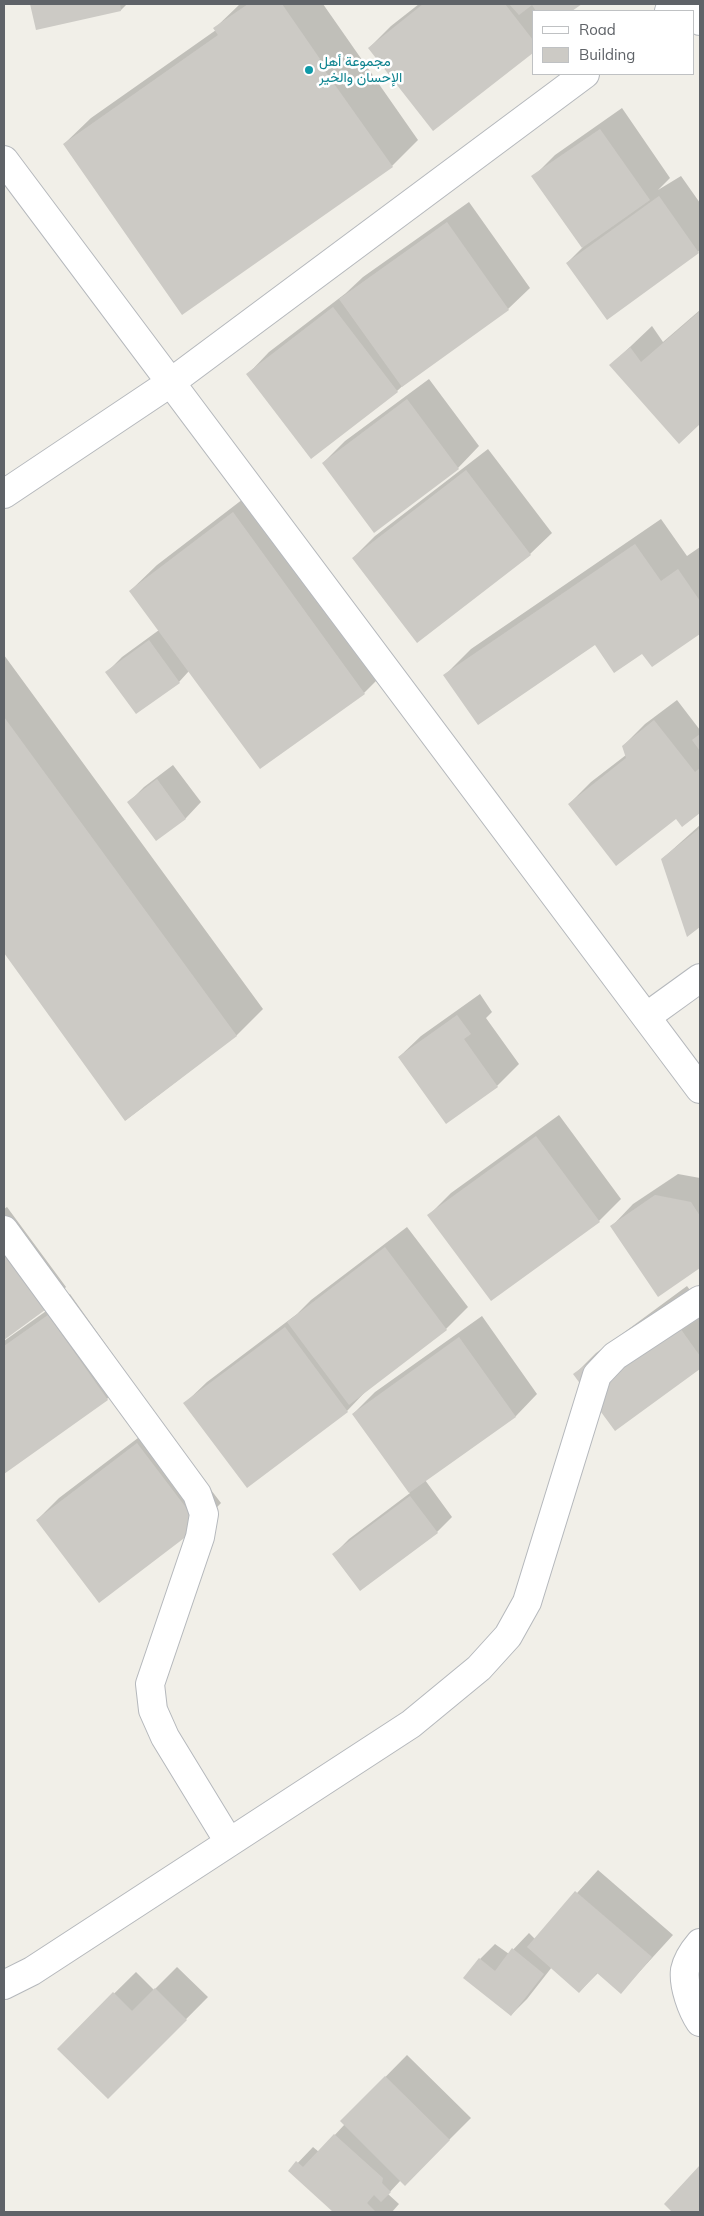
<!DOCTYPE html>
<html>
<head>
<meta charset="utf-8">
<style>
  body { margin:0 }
  #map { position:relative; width:704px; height:2216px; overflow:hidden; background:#f1efe8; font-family:Mulish,sans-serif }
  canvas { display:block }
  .frame { position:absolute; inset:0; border:5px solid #5f6368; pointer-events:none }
  .legend { position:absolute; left:532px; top:10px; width:162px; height:65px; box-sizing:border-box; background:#fff; border:1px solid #bfc1c3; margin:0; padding:6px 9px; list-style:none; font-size:15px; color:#5f6368 }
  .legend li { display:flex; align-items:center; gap:10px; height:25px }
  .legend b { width:25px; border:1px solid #bfc1c3 }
</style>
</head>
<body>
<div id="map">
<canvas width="704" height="2216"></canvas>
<div class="frame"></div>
<ul class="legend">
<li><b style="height:6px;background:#fff"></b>Road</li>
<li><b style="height:14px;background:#cccac5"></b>Building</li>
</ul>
</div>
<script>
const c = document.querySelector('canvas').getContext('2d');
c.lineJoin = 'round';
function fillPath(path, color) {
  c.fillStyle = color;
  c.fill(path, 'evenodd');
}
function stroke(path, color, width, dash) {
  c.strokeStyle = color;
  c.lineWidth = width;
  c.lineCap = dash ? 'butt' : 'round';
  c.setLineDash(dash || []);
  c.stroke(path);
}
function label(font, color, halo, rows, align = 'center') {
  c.font = font + ' Mulish,Vazirmatn,sans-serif';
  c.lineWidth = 5;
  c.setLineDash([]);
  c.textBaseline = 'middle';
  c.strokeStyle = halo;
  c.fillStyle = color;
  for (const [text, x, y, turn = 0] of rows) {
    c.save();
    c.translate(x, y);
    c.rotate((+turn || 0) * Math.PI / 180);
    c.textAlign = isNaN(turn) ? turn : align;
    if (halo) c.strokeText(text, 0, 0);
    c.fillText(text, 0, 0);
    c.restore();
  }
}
const shadow = new Path2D(`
  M31 4H127L121 10 37 29Z
  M240 4H323L418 140 392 166 64 144 91 118 216 30 215 28Z
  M419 4H580L570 11H533V51L369 48 391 26Z
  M622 108 670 178 658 190 681 176 700 203V250L698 252 567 263 583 247 533 177 555 155Z
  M469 202 530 288 508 309 408 381 397 391 311 457 248 374 269 352 346 293 363 277Z
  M700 310V422L679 442 611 365 652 326 663 342Z
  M429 379 479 446 458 468 323 463 345 441Z
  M488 449 552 533 530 554 353 558 375 536Z
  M260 486 390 667 364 693 189 671 179 682 107 672 122 657 159 630 130 591 157 565Z
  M661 519 687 556 700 547V633L652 665 643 652 595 643 445 675 471 649Z
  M4 655 263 1009 237 1035 126 1120 4 951Z
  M677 700 700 730V811L683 825 676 817 569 804 591 782 626 755 623 746 645 724Z
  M173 765 201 802 186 818 156 840 129 802 144 787Z
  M700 825V925L688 935 662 859Z
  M480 994 492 1012 486 1018 519 1064 497 1086 399 1057 421 1036Z
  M559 1115 621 1199 599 1221 429 1215 451 1193Z
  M678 1174 700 1178V1267L659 1295 612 1226 633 1204Z
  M7 1207 66 1287 44 1309 4 1338V1209Z
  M407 1227 468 1307 446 1329 368 1389 347 1411 185 1403 207 1382 297 1314 311 1300Z
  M687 1286 700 1304V1367L615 1429 575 1374 596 1353Z
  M70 1294 129 1377 107 1399 4 1473V1341Z
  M482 1316 537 1394 516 1416 425 1480 452 1517 437 1532 334 1554 349 1539 410 1493 353 1414 375 1392Z
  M159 1422 221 1503 200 1525 37 1520 59 1498Z
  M598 1870 673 1935 621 1992 599 1972 579 1992 552 1967 527 1999 511 2015 480 1959 495 1944 509 1954 529 1933 535 1939Z
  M177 1967 208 1997 108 2098 58 2049 136 1972 154 1990Z
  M407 2055 471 2118 405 2184 401 2180 388 2194 399 2204 392 2212H334L290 2171 313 2147 319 2152 345 2124 342 2121Z
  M700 2166V2212H674L665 2204Z`);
const building = new Path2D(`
  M30 4H120L121 11 36 30Z
  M248 4H282L320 59 318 61 393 167 182 315 63 144 218 35 213 28Z
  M423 4H505L533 40V53L433 131 368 48Z
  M509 4H582L572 11H536L532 5 519 15Z
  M600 129 650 200 582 248 531 176Z
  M659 196 699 253 607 320 566 263Z
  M447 222 509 310 402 387 339 299Z
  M333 307 398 392 311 459 246 374Z
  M700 311V424L679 444 609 365 630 347 641 362Z
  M407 399 459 469 374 533 322 463Z
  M466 470 531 555 417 643 352 558Z
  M233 512 365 694 260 769 129 591Z
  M635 544 661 581 678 569 700 601V634L652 667 642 654 614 673 595 645 478 725 443 675Z
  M149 640 180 683 136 714 105 672Z
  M4 717 237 1036 125 1121 4 953Z
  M654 720 695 772 700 768V813L682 827 676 819 616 866 568 804 626 758 622 746Z
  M700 734V751L692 740Z
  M157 779 186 819 156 841 127 802Z
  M700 828V927L687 937 661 859Z
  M457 1015 471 1034 464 1039 498 1087 446 1124 398 1057Z
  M536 1136 600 1222 491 1301 427 1215Z
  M655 1195 691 1202 700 1216V1268L658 1297 610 1226Z
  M385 1247 447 1330 349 1405 287 1322Z
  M4 1253 45 1310 4 1340Z
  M665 1307 700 1356V1369L615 1431 573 1374Z
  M48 1315 108 1400 4 1474V1346Z
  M285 1327 348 1412 247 1488 183 1403Z
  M459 1337 516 1417 409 1493 352 1414Z
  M137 1443 200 1526 99 1603 36 1520Z
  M410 1496 438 1533 360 1591 332 1554Z
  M575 1891 652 1957 621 1994 597 1973 579 1993 527 1947Z
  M512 1948 544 1974 511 2016 463 1978 479 1958 495 1971Z
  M155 1988 187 2020 108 2099 57 2049 113 1992 132 2011Z
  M385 2076 450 2140 405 2186 340 2121Z
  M334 2134 383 2178 382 2183 391 2192 381 2202 374 2195 367 2203 376 2212H333L288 2171 296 2161 303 2167Z
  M700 2165V2212H672L664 2204Z`);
const street = new Path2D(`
  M696 4 700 21
  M669 11 679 4
  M4 160 700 1089
  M4 494 170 383 585 74
  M646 1017 700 978
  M4 1230 197 1494 204 1514 200 1537 150 1684 153 1710 165 1737 229 1842
  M700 1943C694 1950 687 1960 685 1970 683 1986 692 2010 700 2022
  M4 1985 32 1971 411 1724 479 1668 508 1636 527 1602 597 1375 615 1356 700 1300`);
const markers = [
  [309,70,5,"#0f9aa8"]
];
const cultureNames = [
  ["مجموعة أهل",319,62],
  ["الإحسان والخير",319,78]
];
fillPath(shadow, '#0003');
fillPath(building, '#cccac5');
stroke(street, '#b5b8bc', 30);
stroke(street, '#fff', 28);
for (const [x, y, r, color] of markers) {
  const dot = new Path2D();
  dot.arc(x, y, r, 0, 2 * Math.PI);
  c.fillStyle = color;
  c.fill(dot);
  stroke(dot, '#fff', 2);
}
label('14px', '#0d838f', '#fff', cultureNames, 'left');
</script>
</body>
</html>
